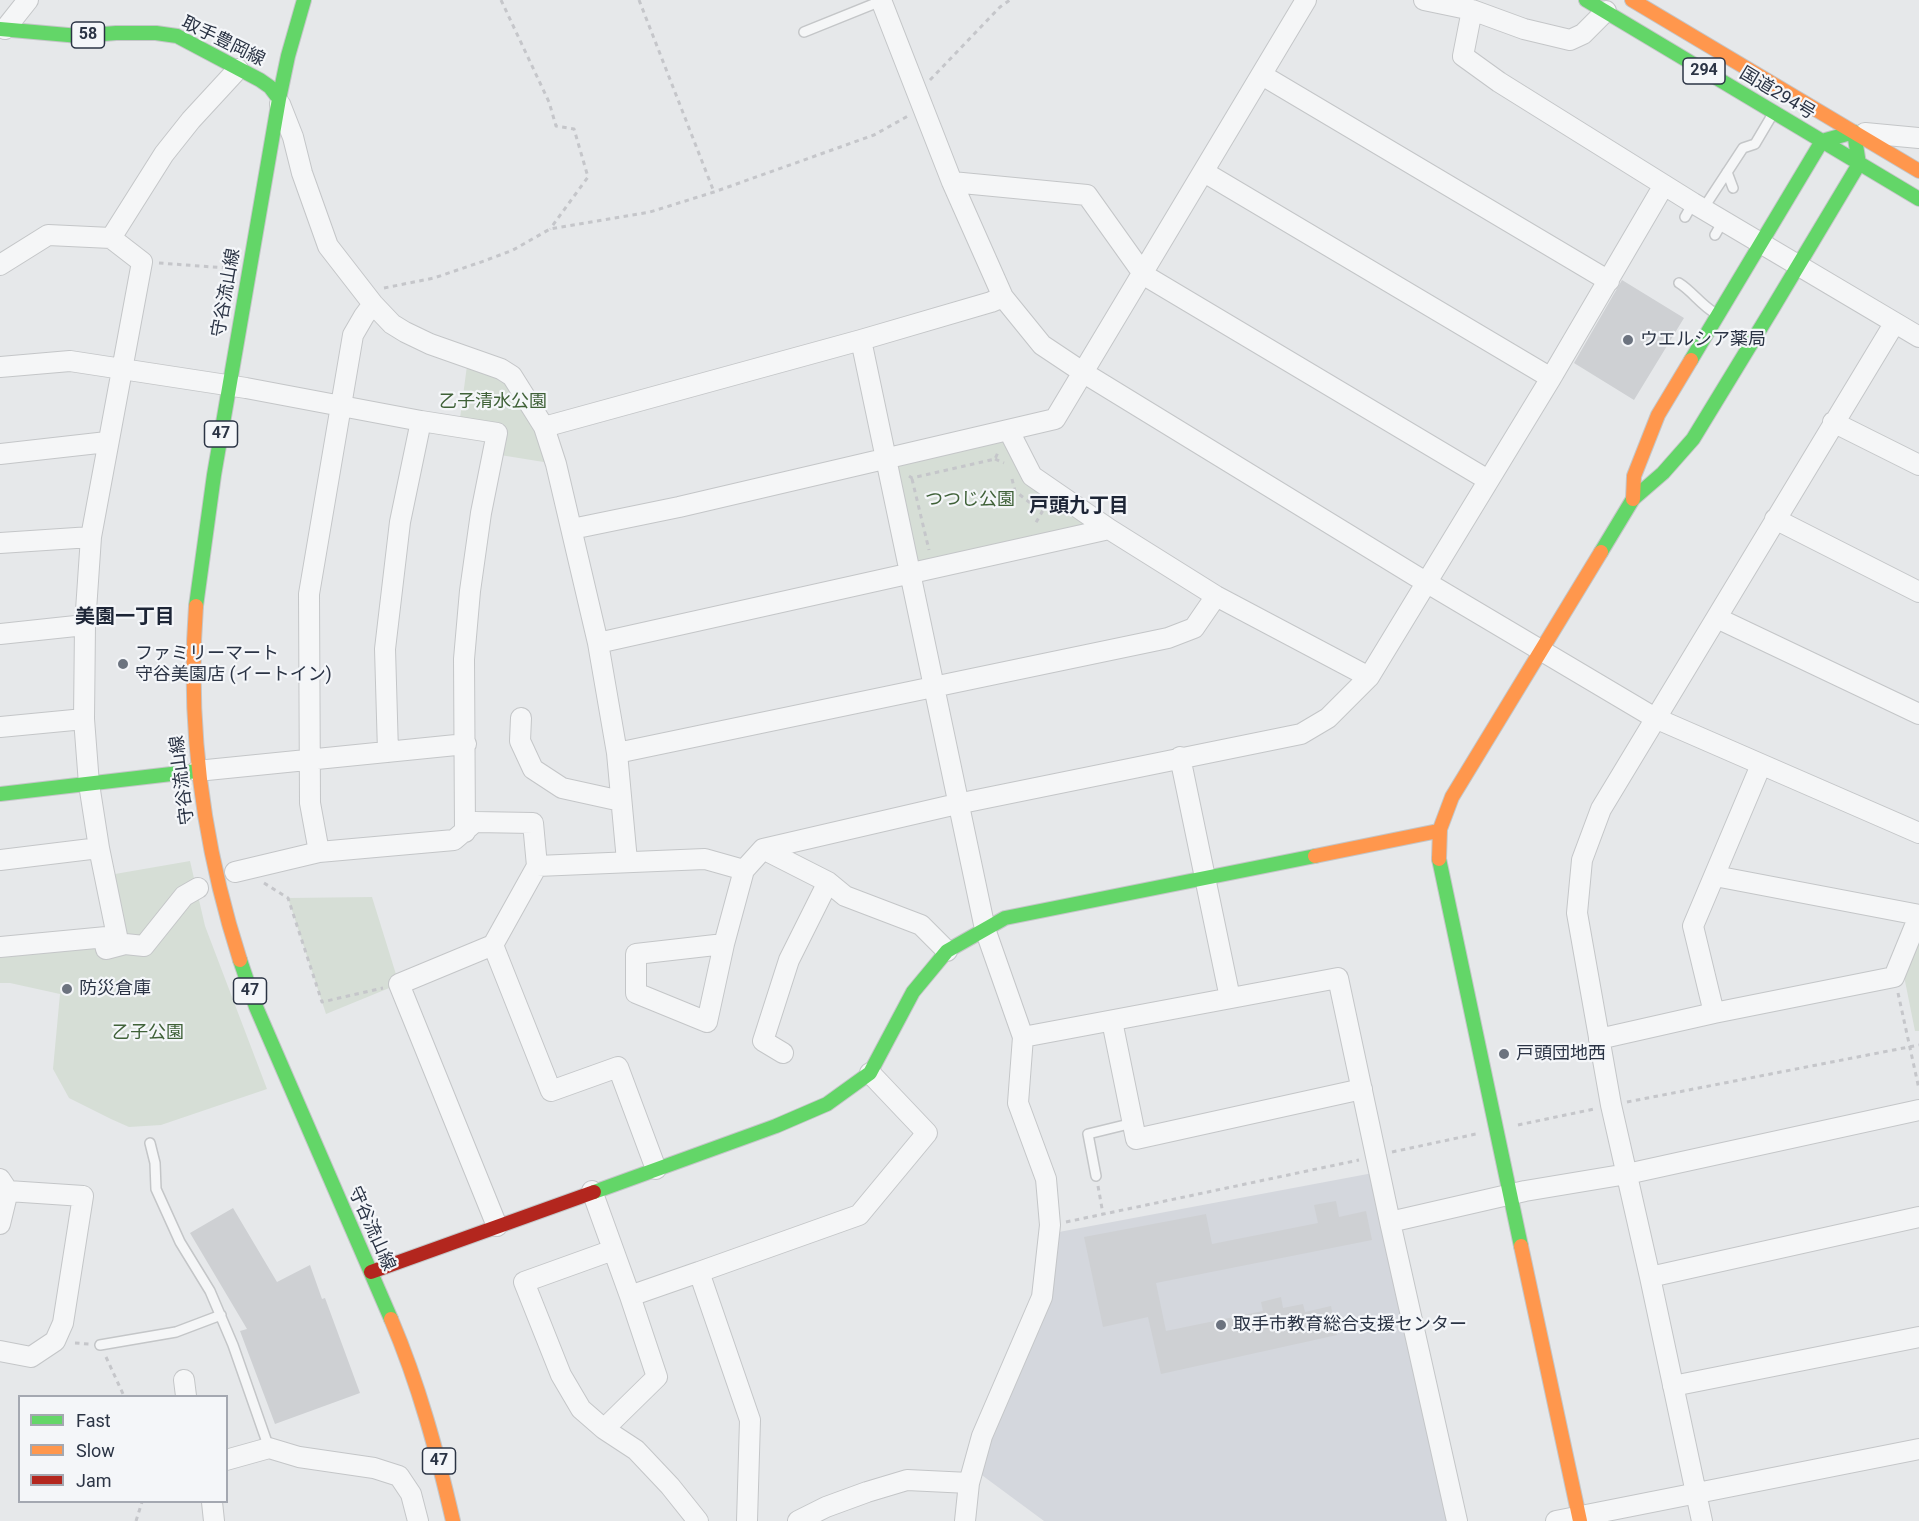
<!DOCTYPE html>
<html>
<head>
<meta charset="utf-8">
<style>
  body { margin:0 }
  #map { position:relative; width:1919px; height:1521px; overflow:hidden; background:#e6e8ea; font-family:Roboto,sans-serif }
  canvas { display:block }
  .legend { position:absolute; left:18px; top:1395px; width:210px; height:108px; box-sizing:border-box; background:#f4f6f9; border:2px solid #a4a8b1; margin:0; padding:8px 10px; list-style:none; font-size:18px; color:#2b3445 }
  .legend li { display:flex; align-items:center; gap:12px; height:30px }
  .legend b { width:30px; border:2px solid #a4a8b1 }
</style>
</head>
<body>
<div id="map">
<canvas width="1919" height="1521"></canvas>
<ul class="legend">
<li><b style="height:8px;background:#63d668"></b>Fast</li>
<li><b style="height:8px;background:#ff974d"></b>Slow</li>
<li><b style="height:8px;background:#b3261e"></b>Jam</li>
</ul>
</div>
<script>
const c = document.querySelector('canvas').getContext('2d');
c.lineJoin = 'round';
function fillPath(path, color) {
  c.fillStyle = color;
  c.fill(path, 'evenodd');
}
function stroke(path, color, width, dash) {
  c.strokeStyle = color;
  c.lineWidth = width;
  c.lineCap = dash ? 'butt' : 'round';
  c.setLineDash(dash || []);
  c.stroke(path);
}
function label(font, color, halo, rows, align = 'center') {
  c.font = font + ' Roboto,"Noto Sans JP",sans-serif';
  c.lineWidth = 4.5;
  c.setLineDash([]);
  c.textBaseline = 'middle';
  c.strokeStyle = halo;
  c.fillStyle = color;
  for (const [text, x, y, turn = 0] of rows) {
    c.save();
    c.translate(x, y);
    c.rotate((+turn || 0) * Math.PI / 180);
    c.textAlign = isNaN(turn) ? turn : align;
    if (halo) c.strokeText(text, 0, 0);
    c.fillText(text, 0, 0);
    c.restore();
  }
}
const built = new Path2D(`
  M1373 1173 1449 1521H1044L979 1473 1059 1232Z`);
const green = new Path2D(`
  M468 358 501 369 556 464 494 454 497 433 459 426Z
  M1009 431 1032 476 1109 529 910 574 886 459Z
  M190 861 205 926 267 1089 161 1125 129 1127 111 1119 69 1098 53 1069 60 994 10 983H0V956L128 940 115 874Z
  M372 897 399 984 326 1014 288 898Z
  M1919 935V1031H1915L1904 976Z`);
const building = new Path2D(`
  M1622 280 1684 318 1634 400 1574 363Z
  M1336 1201 1339 1217 1366 1211 1372 1240 1156 1283 1166 1331 1263 1311 1261 1302 1281 1297 1283 1308 1303 1304 1305 1312 1331 1306 1337 1335 1161 1374 1148 1317 1103 1327 1084 1237 1206 1214 1212 1244 1318 1223 1314 1205Z
  M233 1208 277 1282 310 1265 322 1299 325 1298 360 1393 275 1424 240 1331 247 1329 190 1233Z`);
const path = new Path2D(`
  M501 0 549 102 556 126 574 129 588 177 550 229
  M639 0 714 192
  M930 80 1000 7 1010 0
  M159 263 227 268
  M384 288 434 278 484 261 513 250 550 229 650 212 714 192 874 135 908 116
  M995 459 1004 463
  M909 476 912 478 995 459 999 450
  M912 479 929 550
  M1012 479 1015 491 1042 512 1034 526
  M264 883 288 898 322 1002 383 988
  M1898 993 1919 1089
  M1627 1102 1919 1045
  M1518 1125 1594 1109
  M1392 1152 1476 1134
  M1098 1186 1103 1214
  M1066 1222 1359 1160
  M75 1343 89 1344
  M106 1357 124 1396
  M136 1521 142 1502`);
const lane = new Path2D(`
  M804 32 881 1
  M1727 172 1733 188
  M1703 209 1743 148 1755 144 1771 117
  M1685 217 1693 203
  M1715 235 1723 221
  M1679 283C1692 291 1701 305 1715 313
  M150 1143 155 1163 156 1189 180 1242 210 1291 233 1345 269 1448
  M1096 1176 1088 1134 1133 1123
  M100 1345 176 1332 221 1315`);
const street = new Path2D(`
  M881 0 952 182 1003 297 1042 345 1084 373 1414 575 1655 718 1919 833
  M1424 0 1472 10 1524 29 1570 40 1583 34 1606 11
  M1472 10 1463 56 1499 82 1693 203 1919 337
  M5 29 28 0
  M1262 75 1609 281
  M280 104 293 137 302 173 328 246 373 304 392 324 405 332 430 344 501 369 512 376 544 427 556 464 598 643 617 753 627 861
  M1865 133 1919 138
  M1204 172 1551 378
  M952 182 1087 195 1144 275 1488 480
  M111 238 164 154 191 120 238 69
  M0 265 48 235 111 238 142 262 91 537 85 625 84 719 89 784 99 848 117 936 0 947
  M373 304 364 316 353 335 309 594 310 803 319 852 454 840 475 822 533 823 537 866
  M861 340 985 929 1023 1037 1018 1103 1046 1179 1050 1225 1042 1297 982 1436 969 1483 965 1521
  M0 367 70 361 246 388 421 421 497 433 481 513 470 591 464 659 465 832
  M1833 422 1919 465
  M544 427 861 340 991 302 1003 297
  M1009 431 1032 476 1109 529 1216 596 1369 677
  M0 454 107 442
  M1775 519 1919 592
  M572 529 679 507 1055 419 1306 0
  M0 543 91 537
  M1717 618 1919 714
  M0 634 85 625
  M598 643 1109 529
  M521 718 520 741 533 769 562 788 621 801
  M0 727 84 719
  M388 752 385 649 400 522 421 421
  M617 753 1168 638 1194 628 1216 596
  M1180 757 1230 998
  M197 771 466 744
  M763 849 828 882 845 896 921 925 947 951
  M0 860 99 848
  M235 872 319 852
  M1715 876 1919 915
  M105 944 106 949 125 944 144 946 184 896 198 888
  M724 944 636 954V993L707 1022 724 944 744 870 763 849 957 804 1301 734 1328 718 1369 677 1551 378 1664 185
  M493 945 399 984 497 1226
  M1714 1013 1693 926 1761 765
  M1112 1021 1136 1139 1362 1089
  M1023 1037 1338 978 1390 1222 1457 1521
  M1599 1039 1714 1013 1894 977 1919 916
  M783 1053 763 1041 789 960 828 882
  M656 1169 618 1067 551 1091 493 945 537 866 705 859 744 870
  M0 1179 8 1191 0 1224
  M592 1191 630 1296 657 1377 604 1429 581 1409 561 1375 524 1282 613 1250
  M1390 1222 1525 1191 1627 1174 1919 1110
  M1650 1277 1919 1217
  M630 1296 699 1272
  M0 1351 31 1357 55 1341 63 1323 83 1196 8 1191
  M184 1380 186 1396
  M1673 1386 1919 1337
  M604 1429 636 1450 670 1486 698 1521
  M226 1460 269 1448 299 1457 374 1468 399 1476 411 1494 418 1521
  M212 1502 214 1521
  M747 1521 750 1420 699 1272 859 1215 927 1133 870 1073
  M798 1521 826 1507 867 1492 907 1480 969 1483
  M1556 1521 1919 1449
  M1702 1521 1650 1277 1611 1105 1577 913 1582 860 1601 809 1894 324`);
const fast = new Path2D(`
  M1586 0 1919 199
  M0 29 79 36 116 33H156L177 36 260 80 270 87 279 99
  M1601 552 1633 499 1663 473 1693 439 1771 311 1859 164 1854 132 1822 141 1691 360
  M196 606 214 475 279 99 288 56 304 0
  M0 794 197 771
  M1439 859 1521 1246
  M240 960 256 1007 391 1319
  M594 1192 776 1126 827 1104 870 1073 913 992 947 951 1005 918 1315 856`);
const slow = new Path2D(`
  M1632 0 1919 171
  M1633 499 1634 476 1658 415 1691 360
  M196 606C187 727 203 845 240 960
  M1315 856 1438 831
  M1439 859 1440 829 1452 797 1601 552
  M1521 1246 1580 1521
  M391 1319C419 1385 437 1452 453 1521`);
const jam = new Path2D(`
  M371 1272 594 1192`);
const markers = [
  [1628,340,6,"#6c737f"],
  [123,664,6,"#6c737f"],
  [67,989,6,"#6c737f"],
  [1504,1054,6,"#6c737f"],
  [1221,1325,6,"#6c737f"]
];
const shields = [
  [88,35,33],
  [1704,71,42],
  [221,434,33],
  [250,991,33],
  [439,1461,33]
];
const shieldNames = [
  ["58",88,35],
  ["294",1704,71],
  ["47",221,434],
  ["47",250,991],
  ["47",439,1461]
];
const streetNames = [
  ["取手豊岡線",223,42,26],
  ["国道294号",1777,94,31],
  ["守谷流山線",227,293,-80],
  ["守谷流山線",183,780,-97],
  ["守谷流山線",371,1229,66]
];
const poiNames = [
  ["ウエルシア薬局",1640,340],
  ["ファミリーマート",135,654],
  ["守谷美園店 (イートイン)",135,675],
  ["防災倉庫",79,989],
  ["戸頭団地西",1516,1054],
  ["取手市教育総合支援センター",1233,1325]
];
const parkNames = [
  ["乙子清水公園",493,402],
  ["つつじ公園",970,500],
  ["乙子公園",148,1033]
];
const neighbourhoodNames = [
  ["戸頭九丁目",1079,507],
  ["美園一丁目",125,618]
];
fillPath(built, '#d4d7dd');
fillPath(green, '#d6ded6');
fillPath(building, '#ced0d3');
stroke(lane, '#c4c6c8', 12);
stroke(street, '#c4c6c8', 22);
stroke(fast, '#c4c6c8', 16);
stroke(slow, '#c4c6c8', 16);
stroke(jam, '#c4c6c8', 16);
stroke(path, '#c5c6ca', 3, [4.5, 4.5]);
stroke(lane, '#f5f6f7', 9);
stroke(street, '#f5f6f7', 20);
stroke(fast, '#63d668', 14);
stroke(slow, '#ff974d', 14);
stroke(jam, '#b3261e', 14);
for (const [x, y, r, color] of markers) {
  const dot = new Path2D();
  dot.arc(x, y, r, 0, 2 * Math.PI);
  c.fillStyle = color;
  c.fill(dot);
  stroke(dot, '#f4f6f9', 2);
}
for (const [x, y, w] of shields) {
  const box = new Path2D();
  box.roundRect(x - w / 2, y - 13, w, 26, 4.5);
  c.fillStyle = '#f4f6f9';
  c.fill(box);
  stroke(box, '#2b3445', 1.5);
}
label('bold 16px', '#2b3445', null, shieldNames);
label('18px', '#2b3445', '#f4f6f9', streetNames);
label('18px', '#2b3445', '#f4f6f9', poiNames, 'left');
label('18px', '#3f6138', '#f4f6f9', parkNames);
label('bold 20px', '#1d2536', '#f4f6f9', neighbourhoodNames);
</script>
</body>
</html>
